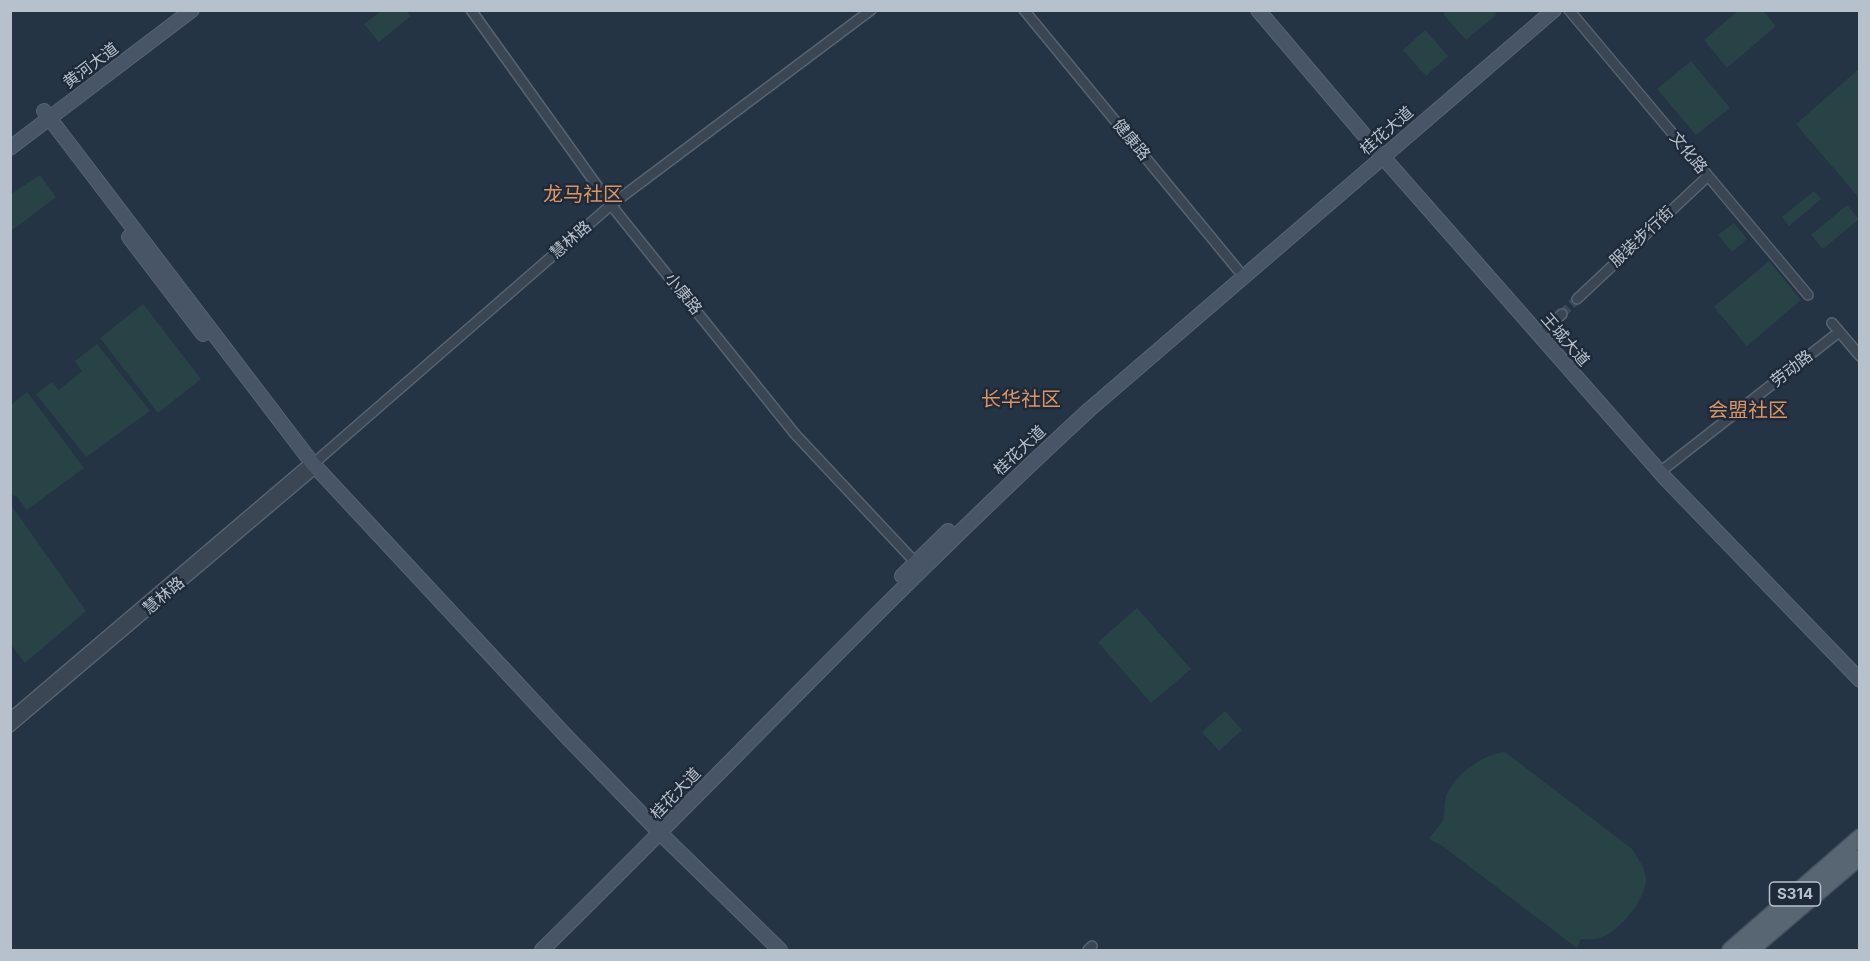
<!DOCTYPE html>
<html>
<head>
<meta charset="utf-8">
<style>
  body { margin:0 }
  #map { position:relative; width:1870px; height:961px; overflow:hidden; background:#253444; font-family:Inter,sans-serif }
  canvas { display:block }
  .frame { position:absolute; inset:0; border:12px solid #b7c1cd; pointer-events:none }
</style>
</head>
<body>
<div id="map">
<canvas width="1870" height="961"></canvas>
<div class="frame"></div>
</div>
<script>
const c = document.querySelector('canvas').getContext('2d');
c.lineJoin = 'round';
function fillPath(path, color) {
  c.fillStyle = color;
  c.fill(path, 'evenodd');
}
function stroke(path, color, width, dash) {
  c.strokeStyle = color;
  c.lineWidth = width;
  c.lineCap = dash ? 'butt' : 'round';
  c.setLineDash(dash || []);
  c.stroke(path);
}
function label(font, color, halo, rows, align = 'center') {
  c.font = font + ' Inter,"Noto Sans SC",sans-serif';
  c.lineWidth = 5;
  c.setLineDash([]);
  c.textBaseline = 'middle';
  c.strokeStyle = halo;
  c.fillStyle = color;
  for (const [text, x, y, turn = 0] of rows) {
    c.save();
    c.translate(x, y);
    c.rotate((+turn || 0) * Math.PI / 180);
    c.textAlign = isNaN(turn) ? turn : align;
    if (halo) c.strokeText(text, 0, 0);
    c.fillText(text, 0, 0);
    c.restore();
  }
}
const green = new Path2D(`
  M1739 10 1763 11 1776 26 1727 68 1704 40Z
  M381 11H407L411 16 379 42 364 24Z
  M1447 11H1494L1497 14 1466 40 1443 14Z
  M1425 30 1448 56 1426 76 1403 50Z
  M1691 61 1730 108 1696 135 1657 89Z
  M1859 69V198L1796 124Z
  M40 175 56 197 11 231V194Z
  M1814 191 1821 199 1789 226 1782 217Z
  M1847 205 1859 219 1823 249 1811 235Z
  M1734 223 1747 239 1732 252 1718 235Z
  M1769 261 1801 300 1747 346 1714 307Z
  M143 304 201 379 158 413 100 338Z
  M97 344 150 411 86 457 36 394 52 382 59 390 82 371 75 361Z
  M27 392 84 468 27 510 17 497 10 494 11 405Z
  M11 505 86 611 25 663 11 645Z
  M1137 608 1191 669 1151 703 1098 642Z
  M1225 711 1242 730 1219 751 1202 732Z
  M1505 752 1632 849C1637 857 1645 867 1646 878 1647 898 1619 932 1600 938 1594 940 1588 939 1581 939L1577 948 1441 845 1429 839C1433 833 1440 826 1443 820 1446 811 1443 800 1448 792 1457 773 1484 754 1505 752Z`);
const streetTunnel = new Path2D(`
  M1562 314 1577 299`);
const street = new Path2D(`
  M471 10 611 205 795 434 915 562
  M1024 10 1238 270
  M1569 10 1808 295
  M1577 299 1708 176
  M1832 323 1860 356
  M1539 335 1562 314
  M1660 472 1839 332
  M10 718 305 467 313 464 611 205 871 10
  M10 727 310 473 313 464
  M1088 950 1092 946`);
const secondary = new Path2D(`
  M1258 10 1376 149 1666 479 1860 680
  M44 111 313 464 566 736 660 833 780 950
  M10 148 192 10
  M129 237 203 334
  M902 576 948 531
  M542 950C725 770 901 583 1090 409L1554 10`);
const primary = new Path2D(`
  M1730 950 1860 837
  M1751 950 1860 857`);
const shields = [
  [1795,894,51]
];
const shieldNames = [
  ["S314",1795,894]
];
const streetNames = [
  ["黄河大道",91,66,-37],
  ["桂花大道",1387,131,-41],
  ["健康路",1131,140,50],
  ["文化路",1688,153,50],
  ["服装步行街",1642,237,-43],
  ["慧林路",571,240,-41],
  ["小康路",683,294,51],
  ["王城大道",1565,340,49],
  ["劳动路",1792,369,-38],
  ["桂花大道",1020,451,-43],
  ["慧林路",164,596,-40],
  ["桂花大道",676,794,-46]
];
const quarterNames = [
  ["龙马社区",583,195],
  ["长华社区",1021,400],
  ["会盟社区",1748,411]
];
fillPath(green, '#274345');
stroke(streetTunnel, '#3b4959', 9, [9, 4.5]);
stroke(street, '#586371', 12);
stroke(secondary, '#586371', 16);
stroke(primary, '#475160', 18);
stroke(street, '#3a4653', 9);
stroke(secondary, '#485567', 14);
stroke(primary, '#586573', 15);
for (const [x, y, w] of shields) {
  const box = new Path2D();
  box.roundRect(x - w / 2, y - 12, w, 24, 4.5);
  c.fillStyle = '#1e2a39';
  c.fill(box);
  stroke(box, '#b7c1cd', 1.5);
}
label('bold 15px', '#b7c1cd', null, shieldNames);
label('16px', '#b7c1cd', '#1e2a39', streetNames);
label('20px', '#dc9363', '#1e2a39', quarterNames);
</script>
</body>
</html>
